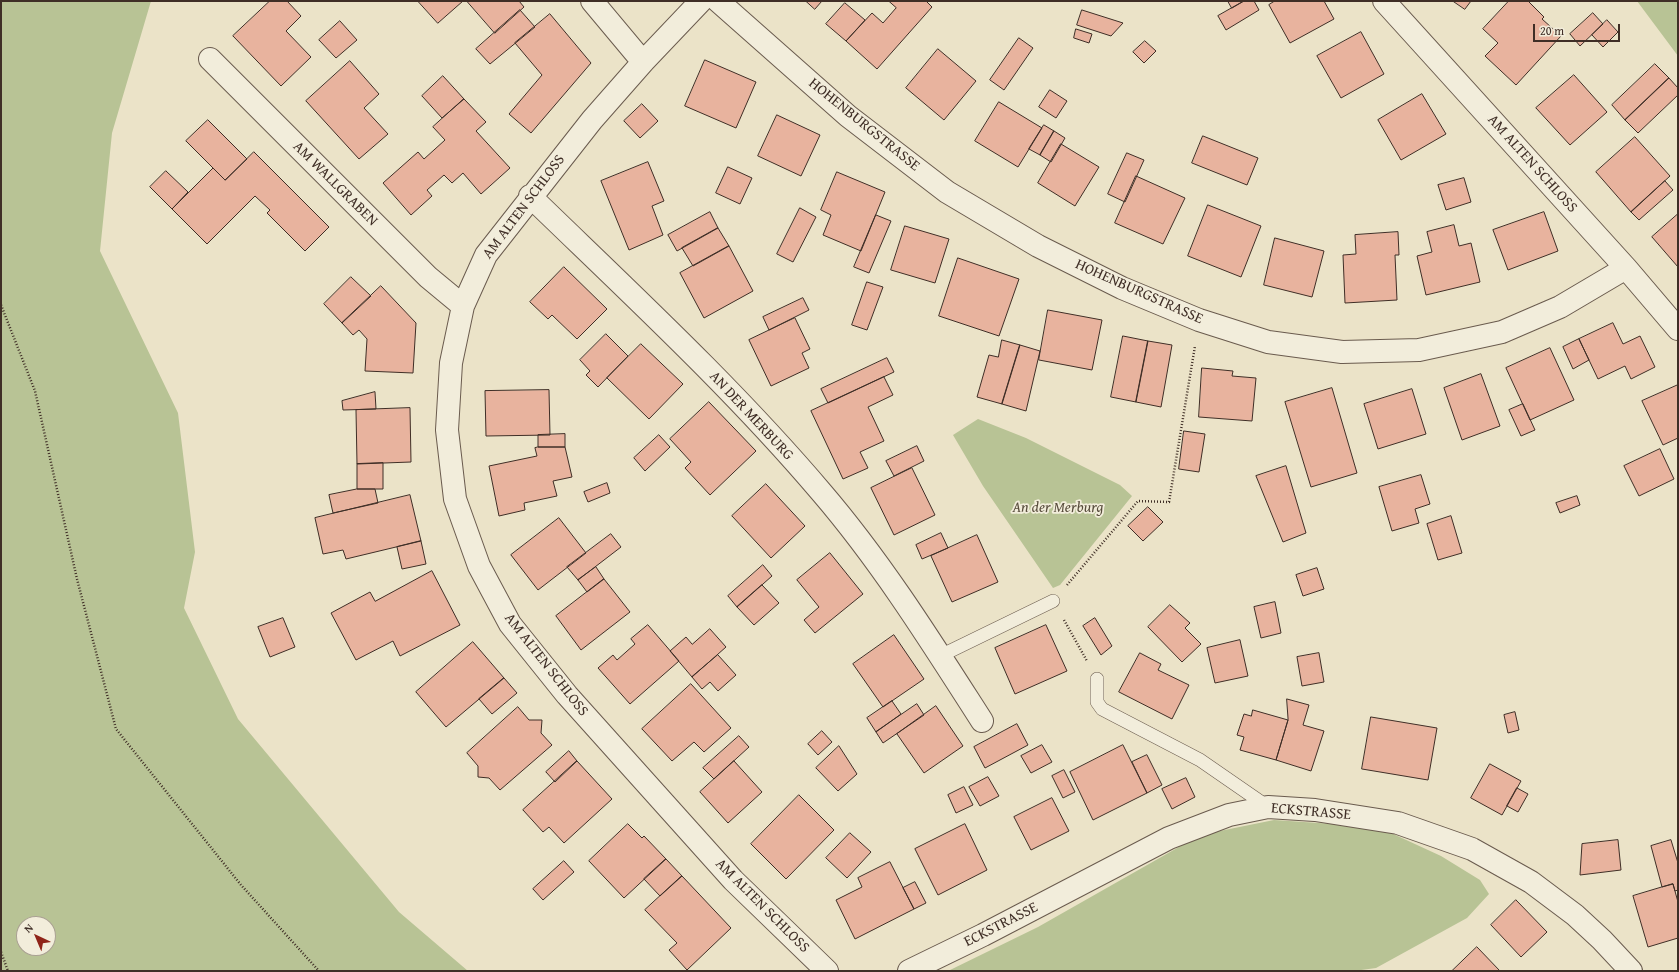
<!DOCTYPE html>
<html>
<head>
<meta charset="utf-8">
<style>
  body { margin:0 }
  #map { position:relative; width:1679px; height:972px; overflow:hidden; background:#ebe3c8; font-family:"Gentium Book Plus",serif }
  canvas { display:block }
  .frame { position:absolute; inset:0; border:2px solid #3f2e26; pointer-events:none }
  .north { position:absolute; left:16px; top:916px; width:40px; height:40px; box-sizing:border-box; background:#f2eddb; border:1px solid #aaa193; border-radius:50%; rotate:316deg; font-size:11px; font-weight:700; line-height:16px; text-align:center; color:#3f2e26 }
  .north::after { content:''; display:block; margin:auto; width:14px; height:18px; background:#8f2418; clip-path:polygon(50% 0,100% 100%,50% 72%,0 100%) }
  .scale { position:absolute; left:1533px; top:24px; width:87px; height:18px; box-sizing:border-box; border:2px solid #3f2e26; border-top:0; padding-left:5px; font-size:12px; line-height:14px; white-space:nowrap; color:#3f2e26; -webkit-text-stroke:3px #f2eddb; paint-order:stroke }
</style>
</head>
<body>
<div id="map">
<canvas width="1679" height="972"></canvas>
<div class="frame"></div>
<div class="north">N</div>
<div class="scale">20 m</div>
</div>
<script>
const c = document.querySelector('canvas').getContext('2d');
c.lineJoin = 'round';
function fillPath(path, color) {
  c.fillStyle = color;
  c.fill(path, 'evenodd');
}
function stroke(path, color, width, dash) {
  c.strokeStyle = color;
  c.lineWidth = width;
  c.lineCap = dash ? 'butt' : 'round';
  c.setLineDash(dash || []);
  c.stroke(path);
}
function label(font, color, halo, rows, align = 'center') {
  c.font = font + ' "Gentium Book Plus",serif';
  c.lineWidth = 3.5;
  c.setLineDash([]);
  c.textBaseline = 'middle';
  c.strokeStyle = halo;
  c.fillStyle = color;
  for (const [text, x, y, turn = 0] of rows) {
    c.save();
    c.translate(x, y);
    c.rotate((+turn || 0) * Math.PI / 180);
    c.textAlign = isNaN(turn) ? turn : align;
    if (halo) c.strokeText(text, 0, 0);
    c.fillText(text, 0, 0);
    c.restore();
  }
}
const green = new Path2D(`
  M1 1H151L112 133 100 251 178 413 195 552 184 608 238 719 399 912 468 971H1ZM24 924H48V948H24Z
  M1637 1H1678V56Z
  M978 419 1026 438 1120 485 1132 496 1060 585 1053 588 983 486 953 435Z
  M1274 820 1378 827 1441 856 1480 880 1489 894 1467 918 1376 968 1354 971H948L1038 927 1200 835Z`);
const building = new Path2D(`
  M270 1H287L301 16 286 31 311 57 281 86 233 36Z
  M418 1H463L438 23Z
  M467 1H519L524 7 495 33Z
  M806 1H822L815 9Z
  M889 1H926L932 7 877 69 846 41 872 13 883 23 896 8Z
  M1228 1H1244L1232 8Z
  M1244 1H1254L1259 10 1226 30 1218 16Z
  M1275 1H1324L1334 19 1290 43 1269 5Z
  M1453 1H1471L1465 9Z
  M1509 1H1528L1544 17 1542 19 1561 36 1516 85 1485 56 1498 43 1483 29Z
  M845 3 865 20 846 41 826 24Z
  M520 10 535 27 490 64 476 49Z
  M1082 10 1123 23 1111 36 1077 25Z
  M1593 13 1603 24 1580 46 1570 34Z
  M550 14 591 63 531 133 509 114 542 75 515 43Z
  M1607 20 1618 32 1603 47 1592 35Z
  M340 21 357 40 336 58 319 40Z
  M1076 29 1092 34 1089 43 1074 38Z
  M1361 32 1384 74 1341 98 1317 56Z
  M1019 38 1033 48 1004 90 990 80Z
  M1145 41 1156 51 1144 63 1133 52Z
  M938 49 976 81 944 120 906 88Z
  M705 60 756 82 736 128 685 106Z
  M350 61 379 94 364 108 388 134 359 159 306 101Z
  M1655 64 1669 78 1625 120 1612 105Z
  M1574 75 1607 112 1570 145 1536 108Z
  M443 76 464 99 442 118 422 96Z
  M1669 78 1678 88V95L1638 133 1625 120Z
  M1050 90 1067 101 1056 118 1039 107Z
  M1422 94 1446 134 1401 160 1378 120Z
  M464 99 486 122 476 131 510 168 481 194 463 173 452 183 444 175 427 190 432 196 411 215 383 183 418 152 424 159 445 140 433 127Z
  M999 102 1042 128 1018 167 975 141Z
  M642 104 658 121 640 138 624 121Z
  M777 115 820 135 801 176 758 156Z
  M208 120 247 159 225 180 186 141Z
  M1044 125 1054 131 1040 155 1029 149Z
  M1054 131 1065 138 1051 162 1040 155Z
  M1203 136 1258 158 1247 185 1192 163Z
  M1635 137 1670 176 1631 212 1596 172Z
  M1061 144 1099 167 1075 206 1038 183Z
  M254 152 329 227 305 251 267 213 270 210 255 196 207 244 172 209 213 168 225 180Z
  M1127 153 1144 160 1125 202 1108 194Z
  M648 162 664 201 652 206 663 235 629 250 601 181Z
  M728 167 752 178 740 204 716 193Z
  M166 171 188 192 172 209 150 187Z
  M837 172 885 192 861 251 823 235 831 215 821 210Z
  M1136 176 1185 198 1163 244 1115 223Z
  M1464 178 1471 202 1446 210 1438 185Z
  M1665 181 1673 190 1639 220 1631 212Z
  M1208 205 1261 226 1241 277 1188 256Z
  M800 208 816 217 793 262 777 254Z
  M710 212 718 228 677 251 668 235Z
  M1544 212 1558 251 1508 270 1493 230Z
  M1678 214V267L1652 237Z
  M876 215 891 221 869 273 854 267Z
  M1454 225 1459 246 1471 243 1480 282 1426 295 1417 256 1432 252 1427 232Z
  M905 226 949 239 935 283 891 270Z
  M718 228 729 246 693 266 682 248Z
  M1398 232 1399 255H1395L1397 300 1345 303 1343 255 1356 254 1355 235Z
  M1275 238 1324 251 1312 297 1264 285Z
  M729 246 753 291 704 318 680 273Z
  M958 258 1019 279 999 336 939 316Z
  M564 267 607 309 577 339 552 315 548 319 530 302Z
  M351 277 371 296 342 323 324 304Z
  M867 282 883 287 867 330 852 325Z
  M381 286 416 323 413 373 365 371 367 339 359 330 353 335 342 323Z
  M803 298 809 310 769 330 763 317Z
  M1048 310 1102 320 1092 370 1039 360Z
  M795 318 810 349 802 353 809 368 771 386 749 340Z
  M1613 323 1623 344 1640 336 1655 367 1631 379 1625 366 1598 379 1579 339Z
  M606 334 628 356 598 387 586 375 590 371 580 360Z
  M1123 336 1148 341 1136 402 1111 397Z
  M1579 339 1589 360 1573 369 1563 347Z
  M1002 340 1020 345 1002 404 977 397 989 355 998 357Z
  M1148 341 1172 345 1161 407 1136 402Z
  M641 344 683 384 649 419 607 378Z
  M1020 345 1040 351 1026 411 1002 404Z
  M1550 348 1574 400 1530 420 1506 368Z
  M887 358 894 372 828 403 821 389Z
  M1202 368 1233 371 1232 376 1256 378 1252 421 1199 417Z
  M1481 374 1500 426 1462 440 1444 388Z
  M884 377 893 395 868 407 884 441 860 452 868 468 843 479 811 411Z
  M1678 385V438L1663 445 1642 401Z
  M1332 388 1357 473 1311 487 1285 402Z
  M1412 389 1426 434 1378 449 1364 404Z
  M549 390 550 435 486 436 485 391Z
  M375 392 376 409 343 410 342 401Z
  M709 402 756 451 710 495 685 468 691 462 670 439Z
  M1523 404 1535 430 1521 436 1509 410Z
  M410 408 411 462 357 464 356 410Z
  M1184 431 1205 434 1199 472 1179 469Z
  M565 434V447H538V435Z
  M659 435 670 447 645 471 634 458Z
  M917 446 924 461 894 476 886 461Z
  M538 447H565L572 477 553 481 557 496 524 503 525 510 499 516 489 466 537 456 535 448Z
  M1660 449 1674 479 1639 496 1624 466Z
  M383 463V489H357V464Z
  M1286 466 1306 533 1283 542 1256 476Z
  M912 468 935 515 894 535 871 488Z
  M1421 475 1430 504 1415 509 1419 523 1392 531 1379 487Z
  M607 483 610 493 588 502 584 492Z
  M766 484 805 526 771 558 732 516Z
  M357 489H375L378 503 333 513 329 495Z
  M410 495 421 541 346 559 343 550 323 554 315 518Z
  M1577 496 1580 505 1560 513 1556 503Z
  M1148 507 1163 522 1143 541 1128 526Z
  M1451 516 1462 553 1438 560 1427 524Z
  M559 518 586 553 538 590 511 555Z
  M941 533 948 548 922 559 916 545Z
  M611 534 621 547 578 580 567 567Z
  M977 535 998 582 952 602 931 556Z
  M421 541 426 564 402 569 397 547Z
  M830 553 863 594 815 633 804 620 819 607 797 580Z
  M763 565 772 576 737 607 728 596Z
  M596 567 604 579 587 592 578 580Z
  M1317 568 1324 589 1303 596 1296 575Z
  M432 571 460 625 400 656 393 641 356 660 331 613 370 592 375 601Z
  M604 579 630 612 581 650 556 616Z
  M762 585 779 603 754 625 737 607Z
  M1275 602 1281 633 1261 638 1254 607Z
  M1170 605 1190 623 1185 628 1201 644 1182 662 1148 627Z
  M283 618 295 647 270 657 258 627Z
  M1095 618 1112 646 1101 655 1083 626Z
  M648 625 679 661 630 704 598 668 613 655 617 660 635 644 631 639Z
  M1046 625 1067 671 1015 694 995 648Z
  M710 629 726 647 692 677 670 651 686 637 692 644Z
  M894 635 924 679 883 707 853 664Z
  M1240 640 1248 676 1215 683 1207 648Z
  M473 642 504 678 446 727 416 692Z
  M1140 653 1161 664 1158 670 1189 685 1172 719 1119 692Z
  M1319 653 1324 682 1302 686 1297 657Z
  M718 655 736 675 718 691 710 682 702 689 692 677Z
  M504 678 517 693 492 714 479 699Z
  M691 684 731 728 704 752 694 742 672 761 642 729Z
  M1287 699 1309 705 1303 725 1324 731 1311 771 1276 760 1288 720Z
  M892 701 901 714 876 732 867 718Z
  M917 704 924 715 883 743 876 732Z
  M936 706 963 746 924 773 897 734Z
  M518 707 529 720H542L541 733 552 745 500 790 489 778 478 777V766L467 753Z
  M1253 710 1288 720 1276 760 1240 750 1244 737 1237 735 1244 714 1251 716Z
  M1515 712 1519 730 1508 733 1504 715Z
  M1371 717 1437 728 1428 780 1362 769Z
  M1017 724 1028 745 985 768 974 747Z
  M822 731 832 742 818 755 808 744Z
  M739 736 749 747 714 779 703 768Z
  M1042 745 1052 762 1031 773 1021 756Z
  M1123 745 1147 793 1093 820 1070 772Z
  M839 746 857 774 838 791 816 768Z
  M569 751 577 761 555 782 546 772Z
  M1147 755 1162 785 1147 793 1132 762Z
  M577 761 612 799 564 843 549 827 543 832 523 810Z
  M734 761 762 792 728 823 700 792Z
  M1490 764 1521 781 1502 815 1471 798Z
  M1064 770 1075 792 1063 798 1052 776Z
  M988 777 999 796 980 806 969 787Z
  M1186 778 1195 797 1172 809 1162 789Z
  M964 787 973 805 956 813 948 795Z
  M1517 788 1528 794 1518 812 1507 806Z
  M799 795 834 830 786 879 751 844Z
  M1052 798 1069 831 1031 850 1014 817Z
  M628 824 642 838 644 836 666 859 624 898 589 861Z
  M965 824 987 870 938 895 915 849Z
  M850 833 871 852 847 878 826 858Z
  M1618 840 1621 870 1580 875 1582 844Z
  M1671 840 1678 863V890L1675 891 1673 884 1662 887 1651 846Z
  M666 859 682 876 660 896 644 879Z
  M564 861 574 872 543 900 533 889Z
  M890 862 914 909 855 939 836 900 862 887 858 878Z
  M682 876 731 928 687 970 669 950 677 943 645 910Z
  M915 882 926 903 914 909 903 888Z
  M1673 884 1678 902V938L1648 947 1633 896Z
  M1516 900 1547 932 1521 957 1491 925Z
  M1477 947 1500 971H1452Z`);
const path = new Path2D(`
  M1 305 35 391 77 579 116 729 241 885 319 971
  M1067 585 1138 501 1169 502 1195 346
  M1064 620 1087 661
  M1 952 8 971`);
const service = new Path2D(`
  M940 656 1053 601
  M1097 679V702L1102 709 1200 760 1268 807`);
const minor = new Path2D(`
  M592 1 643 62
  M701 1 643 62 592 120 486 255 463 306 451 363 447 430 455 499 479 566 510 624 567 695 733 880 827 971
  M718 1 848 116 947 192 1038 246 1122 288 1199 320 1268 342 1342 352 1419 350 1502 332 1560 307 1626 268
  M1384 1 1626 268 1678 329
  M210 59 428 277 463 306
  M530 196C629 292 733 388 822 493 882 563 932 643 982 721
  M909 971 983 935 1169 838 1229 815 1268 807 1315 810 1398 823 1472 849 1531 882 1575 915 1602 940 1631 971`);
const streetNames = [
  ["HOHENBURGSTRASSE",864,125,39],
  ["AM ALTEN SCHLOSS",1532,164,48],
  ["AM WALLGRABEN",335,184,45],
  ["AM ALTEN SCHLOSS",524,207,-53],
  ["HOHENBURGSTRASSE",1139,292,24],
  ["AN DER MERBURG",751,416,47],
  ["AM ALTEN SCHLOSS",546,665,52],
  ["ECKSTRASSE",1311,812,5],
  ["AM ALTEN SCHLOSS",762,906,45],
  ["ECKSTRASSE",1001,925,-27]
];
const parkNames = [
  ["An der Merburg",1058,508]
];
fillPath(green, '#b8c395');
fillPath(building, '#e8b39e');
stroke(building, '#3f2e26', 1);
stroke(service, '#6a5b4e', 14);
stroke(minor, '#6a5b4e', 24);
stroke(path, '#3f2e26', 2.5, [1, 2]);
stroke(service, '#f2eddb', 13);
stroke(minor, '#f2eddb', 22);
label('15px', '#3f2e26', '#f2eddb', streetNames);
label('italic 15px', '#574c3c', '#f2eddb', parkNames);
</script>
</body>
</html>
